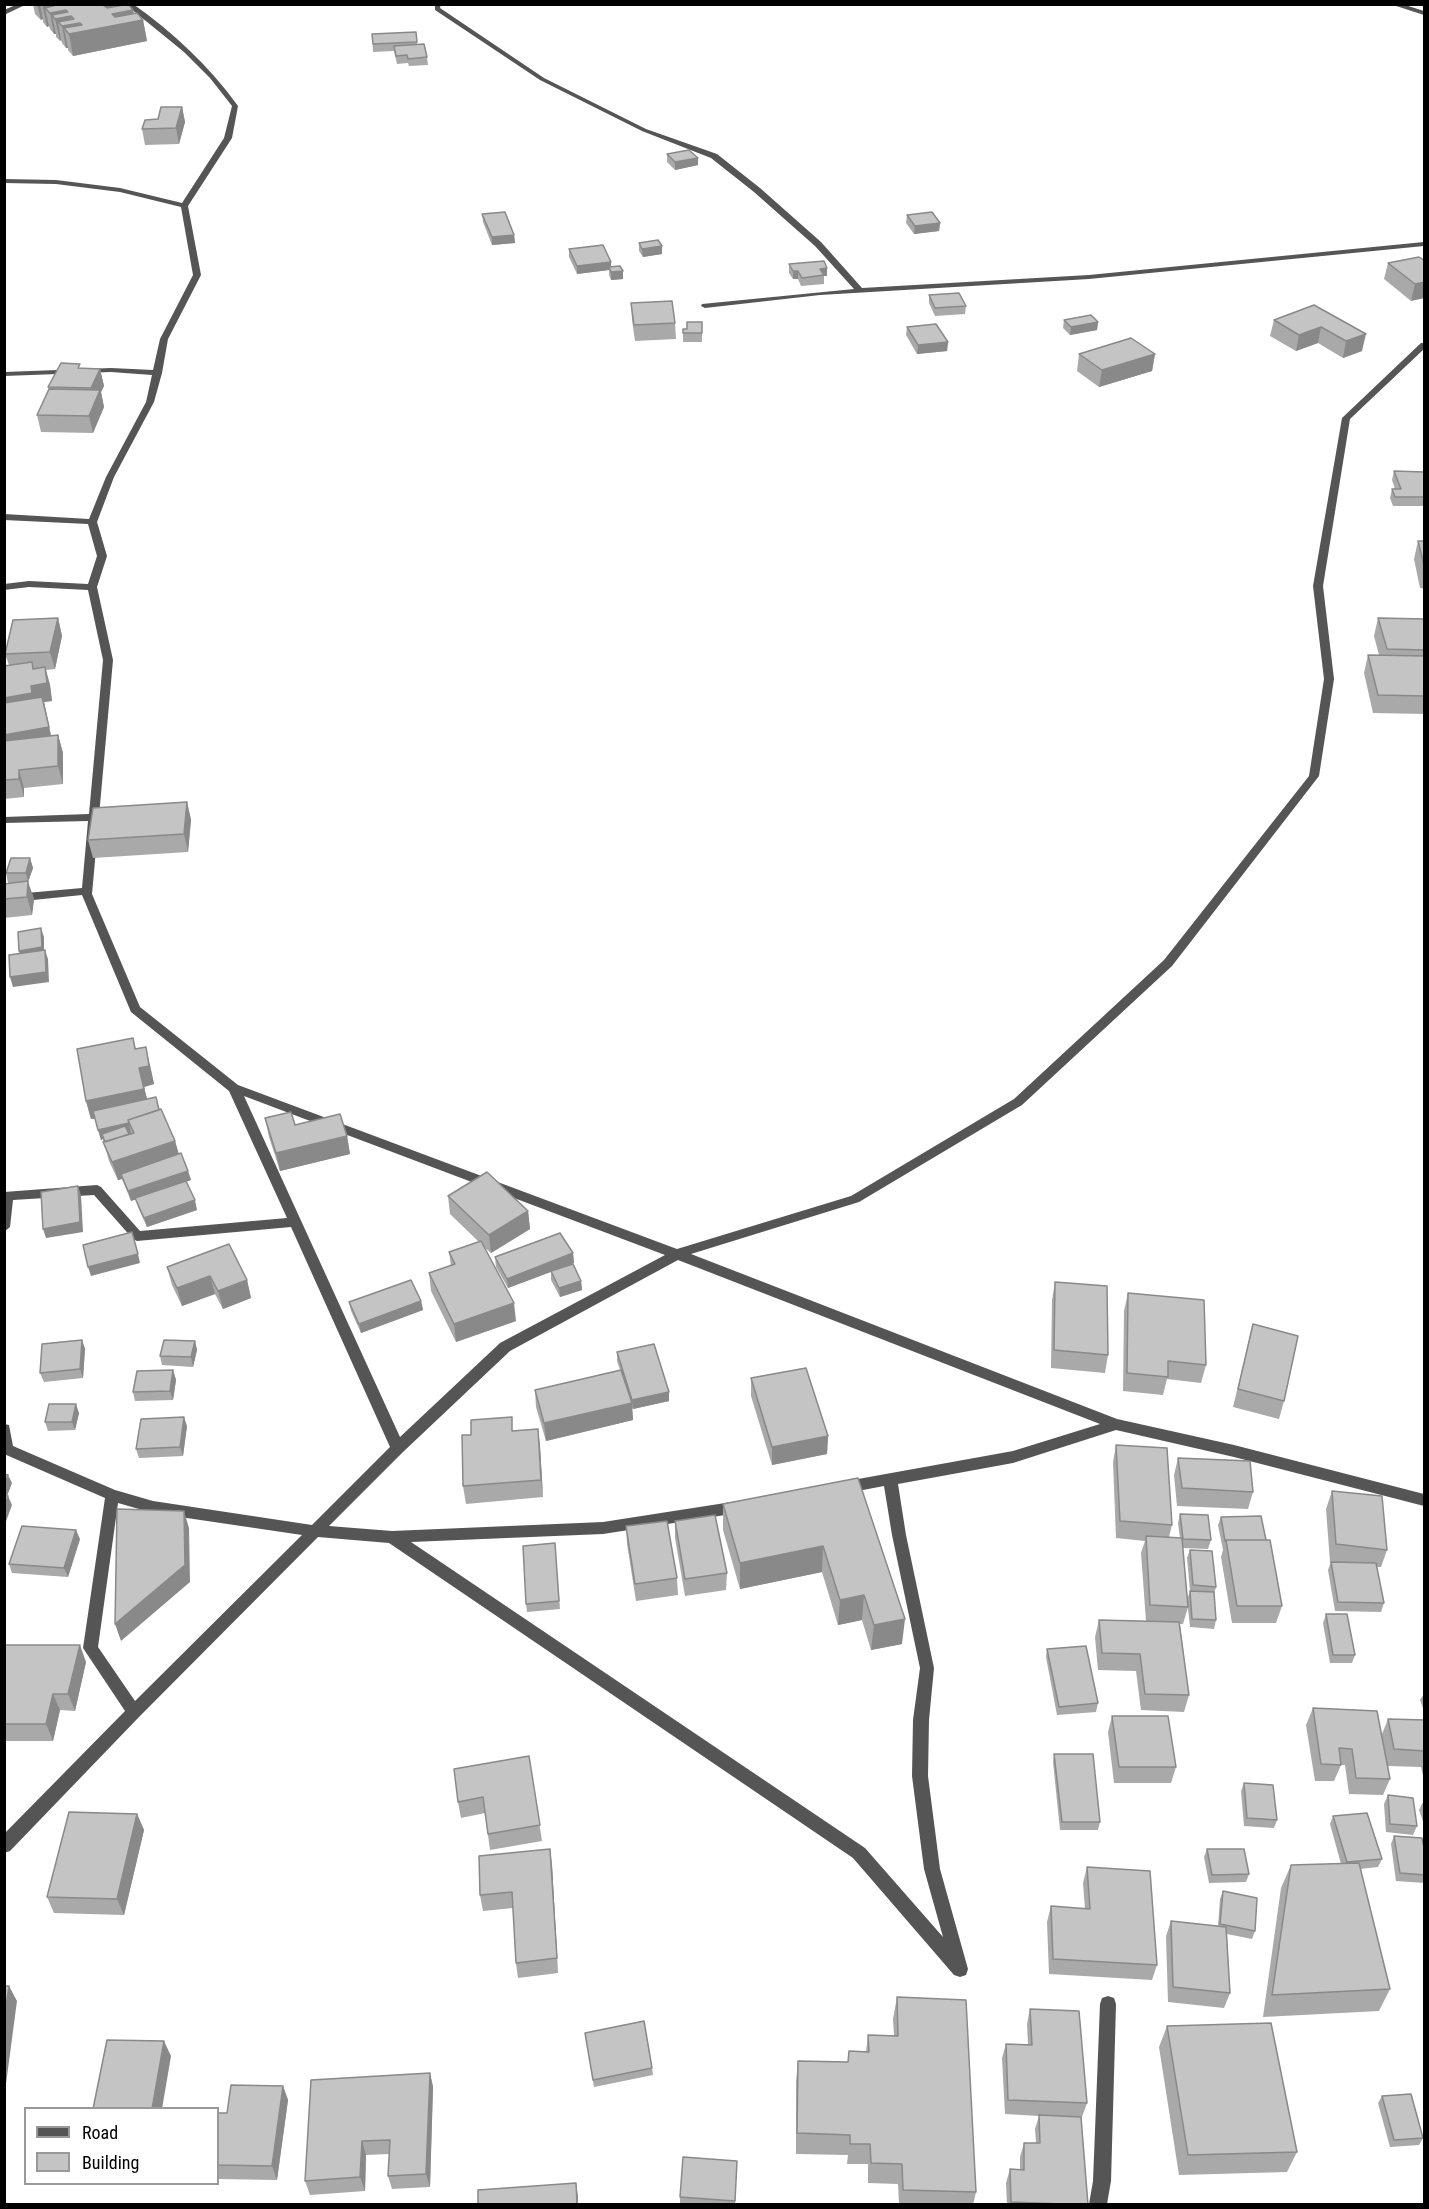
<!DOCTYPE html>
<html>
<head>
<meta charset="utf-8">
<style>
  body { margin:0 }
  #map { position:relative; width:1429px; height:2209px; overflow:hidden; background:#fff; font-family:"Roboto Condensed",sans-serif }
  canvas { display:block }
  .frame { position:absolute; inset:0; border:6px solid #000; pointer-events:none }
  .legend { position:absolute; left:24px; top:2107px; width:195px; height:78px; box-sizing:border-box; background:#fff; border:2px solid #999; margin:0; padding:8px 10px; list-style:none; font-size:18px; color:#000 }
  .legend li { display:flex; align-items:center; gap:12px; height:30px }
  .legend b { width:30px; border:2px solid #999 }
</style>
</head>
<body>
<div id="map">
<canvas width="1429" height="2209"></canvas>
<div class="frame"></div>
<ul class="legend">
<li><b style="height:8px;background:#555"></b>Road</li>
<li><b style="height:16px;background:#c4c4c4"></b>Building</li>
</ul>
</div>
<script>
const c = document.querySelector('canvas').getContext('2d');
c.lineJoin = 'round';
function fillPath(path, color) {
  c.fillStyle = color;
  c.fill(path, 'evenodd');
}
function stroke(path, color, width, dash) {
  c.strokeStyle = color;
  c.lineWidth = width;
  c.lineCap = dash ? 'butt' : 'round';
  c.setLineDash(dash || []);
  c.stroke(path);
}
const minor = new Path2D(`
  M18 4H27L4 15V10Z
  M125 4H133C174 33 209 66 238 106L232 138 188 206 201 275 168 339 162 373 154 402 114 477 97 522 107 556 97 587 113 660 92 894 140 1007 238 1085 677 1249 851 1196 1014 1099 1164 960 1309 776 1324 679 1313 586 1342 418 1421 343H1424V349L1350 419 1323 586 1334 679 1319 776 1172 966 1022 1105 859 1202 691 1254 1117 1419 1234 1445 1424 1494V1506L1234 1457 1116 1430 1013 1463 898 1484 906 1535 934 1668 929 1720 928 1776 940 1869 968 1969 966 1975 960 1977 954 1975 853 1858 389 1543 318 1537 139 1717 10 1851 4 1853V1834L125 1711 83 1648 105 1498 4 1454V1424L9 1425 13 1446 115 1490 153 1501 312 1525 390 1447 291 1227 137 1241 133 1239 94 1195 13 1200 10 1227 4 1232V1192L97 1185 101 1187 140 1231 287 1218 229 1091 131 1012 82 895 4 903V895L82 888 88 821 4 823V817L89 814 103 660 88 590 29 587 4 590V584L29 581 88 584 97 556 88 524 4 520V514L89 519 106 477 146 402 152 375 111 372 4 376V372L111 368 153 370 160 339 193 275 181 207 120 192 56 184 4 183V179L56 180 120 188 182 203 224 138 232 106 210 78 184 52ZM244 1096 665 1255 500 1343 400 1437ZM678 1260 1100 1424 1013 1451 847 1481 842 1483 840 1487 842 1491 847 1493 884 1486 892 1535 920 1668 913 1720 912 1776 924 1869 943 1937 865 1848 411 1542 603 1534 738 1513 743 1511 745 1507 743 1503 738 1501 603 1522 392 1531 329 1526 403 1452 510 1351ZM118 1503 153 1513 302 1535 135 1701 98 1647Z
  M435 4H441L440 8 544 78 646 129 717 154 760 188 821 242 862 288 1089 275 1424 242V246L1089 279 820 295 705 308 701 306 702 304 854 289 815 246 754 192 711 158 642 131 540 80 435 10Z
  M1390 4H1402L1424 11V15Z
  M1108 1996 1114 1998 1116 2004 1111 2181 1107 2204H1089L1093 2181 1100 2004 1102 1998Z`);
const wall = new Path2D(`
  M33 4H128L133 10 134 13 143 20 147 41 73 56 68 50V48H66L62 43 61 40 60 41 56 37V34H54L50 29 49 26 47 27 43 22V19L41 20 35 14Z
  M416 32 417 44 427 57 428 65 409 66 408 63 397 64 394 51 373 52 372 34Z
  M182 107 185 122 179 144 145 145 142 129 158 119Z
  M667 154 698 165 675 170 667 162Z
  M482 214 514 235 515 243 492 245 483 222Z
  M907 215 940 223 939 231 914 234 906 223Z
  M639 243 662 254 643 257 639 251Z
  M569 249 611 267 623 279 611 280 609 275V270L577 274 569 257Z
  M1425 261 1411 301 1384 279 1388 263Z
  M789 264 827 268V276H824V284L801 286 798 279H793L789 273Z
  M929 295 966 306 965 314 935 316 929 303Z
  M631 303 675 323 676 339 635 341 632 320Z
  M1314 305 1362 351 1343 358 1318 343 1296 351 1270 336 1274 320Z
  M1064 320 1098 322 1097 330 1070 335 1063 328Z
  M702 322V342H683V329H687Z
  M907 327 948 342 947 351 917 354 906 335Z
  M1079 354H1155L1152 371 1099 387 1077 371Z
  M81 368 100 369 104 386 101 392 104 407 93 433 41 432 37 415 49 390 48 387Z
  M1394 471 1425 474V506H1393L1390 498 1392 489H1395L1392 480Z
  M1418 541H1425V589L1420 588 1414 559Z
  M58 618 62 636 55 669 46 670 50 685 52 701 44 702 51 736 58 735 63 753V784L24 788V797L4 799V666L9 665 5 654Z
  M1378 618 1425 619V714L1373 713 1364 673 1368 655H1379L1374 636Z
  M187 802 191 820 188 852 93 858 88 840Z
  M30 858 33 868 28 882 34 899 32 915 4 918V884L15 883H8L6 873Z
  M133 1038 136 1049 150 1065 154 1084 144 1087 147 1099 159 1110 175 1141 179 1154 188 1171 191 1180 186 1182 197 1210 147 1227 138 1207 136 1199 131 1201 122 1179 118 1180 109 1161 103 1139 101 1140 95 1119H91L86 1101Z
  M265 1118 347 1136 350 1154 280 1171 269 1137Z
  M448 1196 528 1211 530 1229 491 1253 484 1247 516 1321 456 1342 431 1291 429 1273 451 1266 449 1252 479 1242 450 1214Z
  M573 1253 574 1263 557 1269 581 1281 582 1290 560 1297 551 1280V1272L508 1288 496 1267 495 1257Z
  M167 1267 247 1280 251 1298 223 1309 215 1294 182 1306 172 1285Z
  M1055 1282 1108 1355 1105 1373 1051 1368 1052 1300Z
  M1128 1293 1206 1365 1201 1383 1167 1379 1163 1395 1123 1391 1124 1311Z
  M421 1301 423 1310 361 1333 351 1311 349 1302Z
  M1253 1324 1284 1401 1279 1419 1233 1407Z
  M82 1340 85 1349 83 1378 44 1382 40 1373Z
  M195 1341 197 1350 193 1367 162 1365 160 1356Z
  M617 1352 669 1401 633 1409 632 1408 633 1420 546 1441 536 1407 535 1390 620 1370 617 1361Z
  M173 1370 176 1380 173 1400 135 1401 133 1392Z
  M751 1378 828 1436 827 1454 772 1465 751 1396Z
  M79 1413 75 1430 48 1431 45 1422Z
  M187 1426 183 1456 139 1458 136 1449Z
  M513 1431 540 1446 543 1497 466 1504 463 1486Z
  M1116 1445 1172 1525 1169 1537 1180 1538 1178 1523 1180 1514 1211 1540 1208 1549 1183 1548 1188 1607 1183 1624H1180L1189 1695 1184 1712 1141 1710 1136 1671 1098 1670 1095 1637 1099 1620 1146 1621 1141 1553 1145 1541 1116 1538 1113 1462Z
  M1178 1458 1253 1492 1248 1509 1177 1506 1174 1475Z
  M858 1478 902 1644 871 1650 862 1620 838 1625 822 1572 740 1589 723 1530V1504Z
  M1332 1491 1387 1550 1381 1567H1377L1384 1603 1381 1612 1335 1611 1328 1570 1331 1562H1330L1326 1509Z
  M1221 1517 1266 1540 1282 1606 1276 1623H1232L1221 1557 1223 1550 1218 1525Z
  M675 1521 727 1573 726 1590 685 1596 675 1538Z
  M626 1526 677 1578 678 1595 636 1601 627 1544Z
  M80 1539 68 1577 12 1573 9 1564Z
  M555 1543 560 1609 527 1612 526 1604Z
  M1190 1550 1216 1587 1214 1594 1216 1620 1214 1629 1190 1627 1187 1600 1190 1591 1187 1558Z
  M1326 1614 1355 1655 1352 1663H1330L1323 1623Z
  M4 1645 86 1662 75 1711 60 1710 53 1741H4Z
  M1047 1649 1098 1703 1096 1712 1057 1715 1046 1657Z
  M1425 1692V1714L1420 1700Z
  M1313 1708 1382 1734 1388 1719 1425 1720V1784L1421 1767 1388 1766 1390 1779 1383 1795 1349 1794 1345 1765H1341L1334 1781H1315L1306 1725Z
  M1112 1716 1176 1767 1171 1783H1114L1108 1732Z
  M1054 1754 1100 1822 1098 1830H1060L1053 1762Z
  M529 1756 542 1841 490 1850 485 1813 461 1818 458 1802Z
  M1244 1783 1277 1820 1274 1828 1244 1826 1241 1791Z
  M1388 1795 1417 1826 1413 1835 1386 1832 1384 1804Z
  M1423 1802H1425V1827L1419 1810Z
  M137 1814 144 1830 124 1915 54 1913 47 1897Z
  M1333 1816 1382 1859 1378 1867 1360 1869 1390 1989 1379 2011 1263 2017 1281 1888 1291 1865 1341 1864 1330 1824Z
  M1394 1836 1425 1844V1883L1396 1881 1391 1844Z
  M1207 1849 1249 1874 1246 1882 1209 1883 1204 1857Z
  M552 1865 558 1973 518 1978 516 1963 513 1908 483 1911 480 1895Z
  M1087 1867 1157 1965 1152 1980 1049 1974 1047 1922 1051 1906 1085 1909 1083 1883Z
  M1223 1891 1255 1931 1252 1939 1227 1934 1230 1993 1224 2008 1168 2002 1166 1936 1171 1921 1218 1926 1220 1899Z
  M897 1997 976 2192 973 2205H899L898 2184 868 2183V2164H847L848 2155 796 2154V2082L798 2061 848 2062 849 2051 866 2052 868 2035 894 2036 893 2019Z
  M1030 2009 1087 2103 1082 2117H1081L1088 2205H1007L1006 2183 1010 2169H1020V2157L1024 2143H1036L1035 2129 1039 2116 1005 2114 1002 2058 1006 2044H1028L1027 2024Z
  M1167 2026 1297 2152 1287 2172 1179 2175 1159 2047Z
  M585 2033 652 2068 653 2075 594 2087Z
  M430 2073 433 2087 430 2187 392 2189 388 2176 389 2154 366 2155 365 2191 310 2195 305 2181Z
  M283 2086 288 2100 277 2180 218 2179V2113H227Z
  M1382 2096 1423 2138 1419 2145 1390 2147 1378 2103Z
  M737 2161 735 2205 680 2204V2197Z`);
const shadedWall = new Path2D(`
  M37 4H40L43 19 41 20Z
  M42 4H59L60 11 66 10 67 17 71 16 73 24 80 23 82 31 90 4H126L133 10 135 21 143 20 147 41 73 56 69 34 64 28 68 48H66L62 26 58 22 61 40 60 41 55 19 52 15 56 34H54L50 13 45 8 49 26 47 27Z
  M182 107 185 122 179 144 176 128Z
  M698 158V165L675 170V162Z
  M940 223 939 231 914 234 915 226Z
  M514 235 515 243 492 245V237Z
  M662 246V254L643 257 642 249Z
  M611 262V270L609 267V270L577 274V266Z
  M827 268V276H824L820 269Z
  M623 271V279L611 280V272Z
  M793 271H798V279H793Z
  M1425 282V298L1411 301 1415 284Z
  M1098 322 1097 330 1070 335 1071 327Z
  M1321 327 1318 343 1296 351 1299 335Z
  M1366 334 1362 351 1343 358 1346 341Z
  M948 342 947 351 917 354 918 345Z
  M1155 354 1152 371 1099 387 1102 370Z
  M100 369 104 386 101 392 104 407 93 433 89 416 94 404 91 388Z
  M58 618 62 636 55 669 50 652Z
  M32 662 37 679 45 667 50 685 52 701 44 702 53 745 4 754V698L31 686 33 669Z
  M58 735 63 753V784L58 766Z
  M19 770 24 788V797L19 779Z
  M187 802 191 820 188 852 184 834Z
  M30 858 33 868 28 882 34 899 32 915 27 897 28 882 26 873Z
  M41 928 44 937V956L21 960 19 951Z
  M45 950 48 959 49 982 13 987 10 977Z
  M146 1047 154 1084 144 1087 149 1107 91 1119 86 1101 139 1068Z
  M129 1123 131 1133 104 1139 102 1134 103 1139 101 1140 98 1130Z
  M347 1136 350 1154 280 1171 276 1153Z
  M175 1141 180 1159 121 1174 122 1179 118 1180 112 1162Z
  M188 1171 191 1180 131 1201 128 1191Z
  M78 1186 81 1195 83 1232 46 1238 43 1229Z
  M195 1200 197 1210 147 1227 144 1218Z
  M528 1211 530 1229 491 1253 489 1235Z
  M573 1253 574 1263 508 1288 507 1279Z
  M138 1254 140 1263 91 1276 88 1267Z
  M210 1276 215 1294 182 1306 177 1288Z
  M247 1280 251 1298 223 1309 218 1291Z
  M581 1281 582 1290 560 1297 559 1288Z
  M421 1301 423 1310 361 1333 359 1324Z
  M514 1303 516 1321 456 1342 454 1324Z
  M82 1340 85 1349 83 1378 80 1369Z
  M195 1341 197 1350 193 1367 191 1357Z
  M173 1370 176 1380 173 1400 170 1391Z
  M669 1392V1401L633 1409 632 1400Z
  M632 1403 633 1420 546 1441 544 1423Z
  M76 1404 79 1413 75 1430 72 1422Z
  M184 1417 187 1426 183 1456 180 1447Z
  M538 1429 540 1446 543 1497 541 1480Z
  M828 1436 827 1454 772 1465V1447Z
  M8 1475 12 1483 6 1499 4 1495V1485Z
  M8 1496 12 1505 4 1527V1508Z
  M184 1511 189 1528 190 1582 121 1641 115 1624Z
  M76 1530 80 1539 68 1577 64 1568Z
  M823 1546 822 1572 740 1589V1563Z
  M864 1595 862 1620 838 1625 840 1600Z
  M905 1619 902 1644 871 1650 874 1625Z
  M80 1645 86 1662 75 1711 68 1694Z
  M53 1694 60 1710 53 1741 46 1724Z
  M137 1814 144 1830 124 1915 117 1899Z
  M550 1849 552 1865 558 1973 557 1958Z
  M9 1986 17 2001 4 2099V2019Z
  M164 2041 171 2056 162 2109H152Z
  M430 2073 433 2087 430 2187 426 2174Z
  M283 2086 288 2100 277 2180 272 2166Z
  M362 2141 366 2155 365 2191 360 2177Z
  M576 2183 578 2196V2205H577Z`);
const building = new Path2D(`
  M61 4H108L103 5 107 8 128 4 133 10 112 14 115 17 137 13 143 20 69 34 64 28 82 25 80 23 62 26 58 22 74 19 71 16 55 19 52 15 68 12 66 10 50 13 45 8Z
  M416 32 417 42 373 44 372 34Z
  M424 44 427 57 408 59 407 55 396 56 394 46Z
  M161 107H182L176 128 142 129 145 120 158 119Z
  M689 150 698 158 675 162 667 154Z
  M505 212 514 235 492 237 482 214Z
  M932 212 940 223 915 226 907 215Z
  M658 240 662 246 642 249 639 243Z
  M603 245 611 262 577 266 569 249Z
  M1419 257 1425 261V282L1415 284 1388 263Z
  M824 261 827 268 820 269 824 275 802 278 798 271H793L789 264Z
  M620 266 623 271 611 272 609 267Z
  M959 293 966 306 935 308 929 295Z
  M672 301 675 323 634 325 631 303Z
  M1314 305 1366 334 1346 341 1321 327 1299 335 1274 320Z
  M1091 315 1098 322 1071 327 1064 320Z
  M687 322H702V333H683V329H687Z
  M936 324 948 342 918 345 907 327Z
  M1131 338 1155 354 1102 370 1079 354Z
  M61 363 80 364 78 368 100 369 91 388 48 387Z
  M49 389 100 390 89 416 37 415Z
  M1394 471 1424 472 1425 474V497H1395L1392 489H1401Z
  M1418 541H1425V569Z
  M58 618 50 652 5 654 13 620Z
  M1378 618 1425 619V650L1387 649Z
  M1368 655 1425 656V696L1378 695Z
  M32 662 33 669 45 667 47 683 31 686 32 693 4 698V666Z
  M42 697 49 727 4 735V703Z
  M58 735V766L19 770V779L4 780V741Z
  M187 802 184 834 88 840 93 808Z
  M11 858H30L26 873H6Z
  M28 881 27 897 4 899V884Z
  M41 928 42 947 19 951 18 932Z
  M45 950 46 972 10 977 9 955Z
  M133 1038 135 1049 146 1047 149 1066 139 1068 144 1089 86 1101 77 1049Z
  M156 1097 159 1110 128 1120 129 1123 98 1130 93 1111Z
  M161 1109 175 1141 112 1162 103 1142 134 1133 128 1120Z
  M291 1112 295 1125 340 1114 347 1136 276 1153 265 1118Z
  M125 1126 129 1134 105 1142 102 1134Z
  M181 1153 188 1171 128 1191 121 1174Z
  M487 1172 528 1211 489 1235 448 1196Z
  M186 1181 195 1200 144 1218 135 1198Z
  M78 1186 80 1222 43 1229 41 1192Z
  M132 1232 138 1254 88 1267 83 1245Z
  M560 1233 573 1253 507 1279 495 1257Z
  M481 1241 514 1303 454 1324 429 1273 455 1264 449 1252Z
  M229 1244 247 1280 218 1291 210 1276 177 1288 167 1267Z
  M573 1264 581 1281 559 1288 551 1271Z
  M411 1280 421 1301 359 1324 349 1302Z
  M1055 1282 1107 1286 1108 1355 1054 1350Z
  M1128 1293 1204 1300 1206 1365 1168 1361V1377L1127 1373Z
  M1253 1324 1298 1336 1284 1401 1238 1389Z
  M82 1340 80 1369 40 1373 42 1344Z
  M164 1340 195 1341 191 1357 160 1356Z
  M654 1344 669 1392 632 1400 617 1352Z
  M806 1368 828 1436 772 1447 751 1378Z
  M173 1370 170 1391 133 1392 137 1371Z
  M621 1370 632 1403 544 1423 535 1390Z
  M49 1404H76L72 1422H45Z
  M184 1417 180 1447 136 1449 141 1419Z
  M512 1417V1431L538 1429 541 1480 463 1486 462 1435H471V1420Z
  M1116 1445 1167 1448 1172 1525 1120 1521Z
  M1178 1458 1250 1461 1253 1492 1182 1488Z
  M4 1474 8 1475 4 1485Z
  M858 1478 905 1619 874 1625 864 1595 840 1600 823 1546 740 1563 723 1504Z
  M1332 1491 1382 1496 1387 1550 1336 1544Z
  M4 1496H8L4 1508Z
  M117 1509 184 1511 185 1565 115 1624Z
  M1180 1514 1208 1515 1211 1540 1183 1539Z
  M715 1515 727 1573 685 1579 675 1521Z
  M1261 1516 1266 1540H1226L1225 1541 1221 1517Z
  M667 1521 677 1578 635 1584 626 1526Z
  M22 1526 76 1530 64 1568 9 1564Z
  M1146 1536 1182 1538 1188 1607 1150 1605Z
  M1226 1540H1270L1282 1606H1237Z
  M555 1543 559 1601 526 1604 523 1546Z
  M1190 1550 1212 1551 1216 1587 1193 1585Z
  M1331 1562 1376 1563 1384 1603 1338 1602Z
  M1190 1591 1214 1592 1216 1620 1192 1619Z
  M1326 1614H1347L1355 1655H1333Z
  M1099 1620 1179 1622 1189 1695 1145 1694 1140 1654 1102 1653Z
  M4 1645H80L68 1694H53L46 1724H4Z
  M1086 1646 1098 1703 1059 1707 1047 1649Z
  M1313 1708 1377 1711 1390 1779 1356 1778 1352 1749 1339 1748 1341 1765 1321 1764Z
  M1112 1716H1168L1176 1767H1119Z
  M1388 1719 1425 1720V1751L1394 1749Z
  M1054 1754H1093L1100 1822H1062Z
  M529 1756 540 1825 488 1834 483 1797 458 1802 454 1769Z
  M1244 1783 1273 1785 1277 1820 1247 1818Z
  M1388 1795 1413 1798 1417 1826 1390 1824Z
  M69 1812 137 1814 117 1899 47 1897Z
  M1367 1813 1382 1859 1347 1862 1333 1816Z
  M1394 1836 1422 1838 1423 1844H1425V1875L1400 1873Z
  M550 1849 557 1958 516 1963 512 1892 480 1895 479 1856Z
  M1207 1849H1244L1249 1874 1212 1875Z
  M1359 1863 1390 1989 1272 1995 1291 1865Z
  M1087 1867 1150 1871 1157 1965 1053 1959 1051 1906 1090 1909Z
  M1223 1891 1257 1898 1255 1931 1220 1924Z
  M1171 1921 1226 1927 1230 1993 1173 1987Z
  M4 1986H9L4 2019Z
  M897 1997 966 2000 976 2192 903 2190 902 2164 871 2163 870 2144H850V2135L797 2133 798 2061 848 2062 849 2051 869 2052 868 2035 898 2036Z
  M1030 2009 1079 2011 1087 2103 1008 2100 1006 2044 1032 2045Z
  M644 2021 652 2068 593 2080 585 2033Z
  M1271 2023 1297 2152 1188 2155 1167 2026Z
  M107 2040 164 2041 152 2109H93Z
  M430 2073 426 2174 388 2176 390 2140 362 2141 360 2177 305 2181 311 2080Z
  M231 2085 283 2086 272 2166 218 2165V2113H227Z
  M1411 2094 1423 2138 1394 2140 1382 2096Z
  M1039 2115 1081 2117 1088 2205 1011 2202 1010 2169 1024 2170V2143H1040Z
  M683 2157 737 2161 735 2201 680 2197Z
  M576 2183 577 2205H478V2190Z`);
fillPath(minor, '#555');
fillPath(wall, '#a9a9a9');
fillPath(shadedWall, '#898989');
fillPath(building, '#c4c4c4');
stroke(building, '#898989', 1.5);
</script>
</body>
</html>
